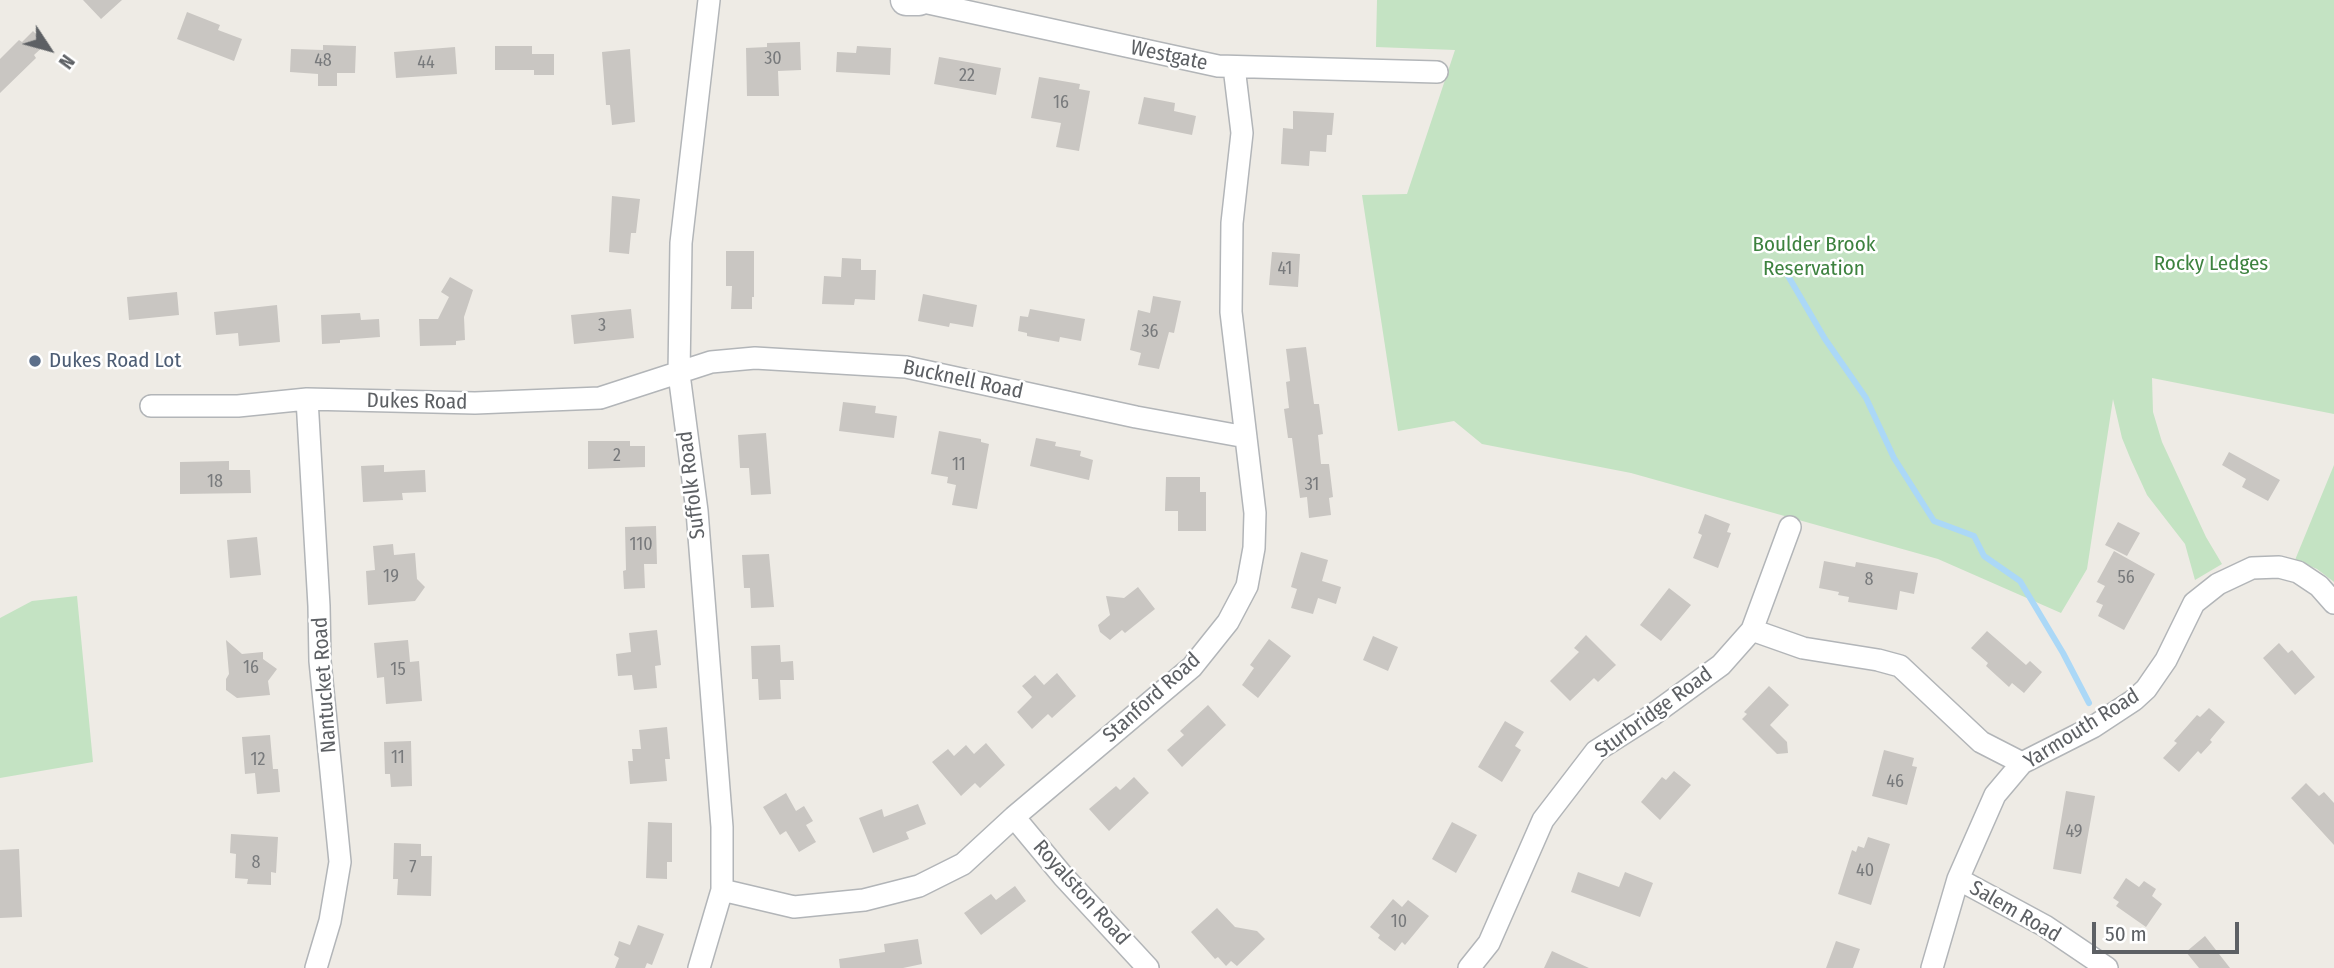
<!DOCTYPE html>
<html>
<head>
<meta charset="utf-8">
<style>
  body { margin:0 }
  #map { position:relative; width:2334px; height:968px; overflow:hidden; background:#eeebe5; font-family:"Fira Sans Condensed",sans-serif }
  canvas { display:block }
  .north { position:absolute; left:14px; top:14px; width:70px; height:70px; -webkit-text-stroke:5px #fff; paint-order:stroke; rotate:126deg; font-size:19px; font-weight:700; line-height:28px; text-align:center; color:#5d6064 }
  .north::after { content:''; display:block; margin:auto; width:24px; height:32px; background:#5d6064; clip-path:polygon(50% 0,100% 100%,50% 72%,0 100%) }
  .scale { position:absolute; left:2092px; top:922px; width:147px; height:32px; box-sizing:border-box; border:4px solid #5d6064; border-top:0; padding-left:9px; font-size:21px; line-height:24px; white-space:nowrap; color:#5d6064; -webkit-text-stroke:5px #fff; paint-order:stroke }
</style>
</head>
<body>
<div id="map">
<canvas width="2334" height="968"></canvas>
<div class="north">N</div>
<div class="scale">50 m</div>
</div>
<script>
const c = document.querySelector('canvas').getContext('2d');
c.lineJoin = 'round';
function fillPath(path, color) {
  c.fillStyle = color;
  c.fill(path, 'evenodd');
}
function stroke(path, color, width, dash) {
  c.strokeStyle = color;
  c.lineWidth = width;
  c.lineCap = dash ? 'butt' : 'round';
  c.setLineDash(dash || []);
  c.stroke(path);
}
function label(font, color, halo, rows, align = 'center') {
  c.font = font + ' "Fira Sans Condensed",sans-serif';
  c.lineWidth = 5;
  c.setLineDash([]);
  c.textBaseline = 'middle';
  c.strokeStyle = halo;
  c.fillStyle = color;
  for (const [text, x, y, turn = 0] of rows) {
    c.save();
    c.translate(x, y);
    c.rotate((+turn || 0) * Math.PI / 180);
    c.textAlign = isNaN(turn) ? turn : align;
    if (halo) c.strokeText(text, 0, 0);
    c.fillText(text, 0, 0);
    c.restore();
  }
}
const green = new Path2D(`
  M1377 0H2334V414L2152 378 2153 412 2162 442 2206 537 2222 564 2195 580 2185 544 2147 495 2131 460 2122 438 2113 399 2087 569 2061 613 1938 559 1631 473 1482 444 1454 421 1398 431 1362 195 1407 194 1455 50 1376 47Z
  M2334 465V582L2317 569 2295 560Z
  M77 596 93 762 0 778V618L32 601Z`);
const stream = new Path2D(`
  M1784 269 1825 339 1866 398 1894 458 1934 521 1974 536 1984 556 2020 581 2063 653 2089 703`);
const building = new Path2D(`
  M83 0H122L101 19Z
  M187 12 220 25 218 30 242 39 234 61 177 39Z
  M33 31 46 44 34 55 36 58 0 93V59L19 40 22 42Z
  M800 42 801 70 778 71 779 96H747L746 48 767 47V43Z
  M323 45 356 46 355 73H337V86H318V74L290 72 291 49 323 50Z
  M495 46H532V54H554V75H534V70H495Z
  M857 46 891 48 890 75 836 72 837 52 856 53Z
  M455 47 457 74 396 78 394 52Z
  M630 49 635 122 612 125 610 105H606L602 52Z
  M939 57 1001 68 996 95 934 84Z
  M1039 77 1080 84 1079 89 1090 91 1079 151 1056 147 1061 123 1031 118Z
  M1144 97 1175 103 1174 111 1196 116 1192 135 1138 124Z
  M1293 111 1334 113 1332 135H1327L1326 152 1310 151 1309 166 1281 164 1283 128 1293 129Z
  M612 196 640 199 636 233H631L629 254 609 252Z
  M726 251H754V297H752V309H731L732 286H726Z
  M1272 252 1300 254 1298 287 1269 285Z
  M842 258 861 259V270H876L875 300 855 299 854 305 822 304 824 276 841 277Z
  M450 277 473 290 464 317 465 340 456 341V345L420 346 419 319H438L449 297 441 292Z
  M177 292 179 315 129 320 127 297Z
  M923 294 977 305 973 327 950 323 949 327 918 321Z
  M1153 296 1181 301 1174 333 1169 332 1159 369 1138 365 1141 353 1130 350 1138 310 1150 313Z
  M277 305 280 342 239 346 238 333 216 335 214 312Z
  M631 309 634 338 574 344 571 315Z
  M1030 309 1085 319 1081 341 1060 337 1059 342 1027 336V333L1018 331 1020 316 1028 317Z
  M360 313 361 320 379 319 380 337 340 340V343L322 344 321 315Z
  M1306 347 1314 404H1319L1323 434 1318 435 1321 464H1329L1333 497 1329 498 1331 515 1309 518 1307 497 1300 498 1292 438H1288L1284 409 1289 408 1286 382 1290 381 1286 349Z
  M843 402 876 406 875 413 897 416 894 438 839 431Z
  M939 431 981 439V442L989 444 977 509 952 505 956 485 947 483 948 477 931 474Z
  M766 433 771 494 751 495 749 468H740L738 435Z
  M1036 438 1056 442 1055 446 1081 451 1080 456 1093 460 1089 480 1030 466Z
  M588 441H630V446H645V467L588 469Z
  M2229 452 2280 480 2268 501 2242 487 2246 479 2222 465Z
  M229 461V470H250L251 493 180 494V462Z
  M384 465V472L425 470 426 492 402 493 403 500 363 502 361 466Z
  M1166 477H1200V492H1206V531H1178V511H1165Z
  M1705 514 1730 524 1727 532 1731 533 1718 568 1693 558 1702 535 1698 533Z
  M2118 522 2140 533 2127 556 2105 545Z
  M656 526 657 564H644L645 588 624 589 623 571 626 570 625 527Z
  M257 537 261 575 230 578 227 540Z
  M393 544 394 555 415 553 417 579 425 587 415 601 368 605 366 571 375 570 373 546Z
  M2114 551 2155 574 2124 630 2098 616 2103 605 2096 602 2105 586 2097 582Z
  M1301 552 1328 560 1322 581 1341 587 1336 604 1318 598 1313 614 1291 608 1297 589 1291 587Z
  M769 554 774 607 751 608 750 588H744L742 555Z
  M1824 561 1855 567 1856 562 1918 573 1914 594 1900 591 1897 610 1848 602 1849 597 1838 595 1839 592 1819 588Z
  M1138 587 1155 609 1125 633 1122 630 1110 640 1100 632 1098 625 1110 615 1106 596 1124 598Z
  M1669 588 1691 605 1661 641 1640 625Z
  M657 630 661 665 655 666 657 688 634 690 632 675 618 676 616 654 631 652 629 633Z
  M1987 631 2026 665 2030 661 2042 672 2024 693 2012 683 2009 687 1986 666 1988 663 1971 648Z
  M1586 635 1616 665 1598 682 1594 678 1570 701 1550 681 1579 652 1574 648Z
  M1373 636 1398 647 1388 671 1363 660Z
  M1269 639 1291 656 1258 698 1242 685 1254 668 1250 665Z
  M226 640 242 654 263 652V659L277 669 268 681 270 695 237 698 226 690V679L229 674Z
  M408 640 410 662 419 661 422 701 386 704 384 677 377 678 374 643Z
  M2279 643 2288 653 2292 650 2315 677 2295 695 2263 658Z
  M780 645 781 662 793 661 794 680H780L781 699 759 700 758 679H752L751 646Z
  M1057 673 1076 696 1052 718 1048 714 1032 729 1017 712 1032 697 1022 686 1035 675 1044 685Z
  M1769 686 1789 705 1770 725 1787 742 1788 753 1777 754 1742 719 1747 714 1744 712Z
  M1208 705 1226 725 1182 767 1167 750 1184 735 1180 731Z
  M2209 708 2225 722 2210 740 2212 742 2201 754 2198 751 2179 772 2163 758 2177 743 2174 741 2197 715 2200 717Z
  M1505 721 1524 732 1515 746 1521 750 1502 782 1478 767Z
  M667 727 670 759H665L667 781 630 784 628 761H633L632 749H641L639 730Z
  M270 735 273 769H278L280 792 257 794 255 773 245 774 242 737Z
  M411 741 412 786 391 787 390 774H385L384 742Z
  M986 743 1005 765 980 788 975 783 961 796 932 762 948 749 954 756 966 745 974 754Z
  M1884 750 1914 758 1912 766 1917 767 1907 805 1872 796Z
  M1674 771 1691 785 1660 820 1641 802 1662 777 1666 780Z
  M1134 777 1149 793 1109 831 1089 809 1116 786 1120 790Z
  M2306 783 2319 796 2324 792 2334 803V845L2291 798Z
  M2066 791 2095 796 2081 874 2053 869Z
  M786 793 796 811 804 806 813 821 806 825 816 842 799 852 786 831 780 835 763 807Z
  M918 804 926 824 906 832 909 839 873 853 859 818 882 809 884 817Z
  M648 822 672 823V862H667V879L646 878Z
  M1452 822 1477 835 1456 873 1432 859Z
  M231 834 278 837 276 873 271 872V885L247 884 248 879 235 878 236 854 230 853Z
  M1868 837 1890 844 1871 905 1838 894 1852 850 1856 852 1858 846 1864 848Z
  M394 843 421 844V856H432L431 896 397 895 398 879H393Z
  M19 849 22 917 0 918V850Z
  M1578 872 1619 887 1625 872 1653 883 1640 917 1571 892Z
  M2126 878 2139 887 2144 881 2156 889 2152 896 2162 904 2146 927 2116 906 2119 902 2113 898Z
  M1015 886 1026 901 981 935 964 913 991 894 996 900Z
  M1393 899 1402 907 1408 900 1429 916 1405 945 1402 942 1395 951 1378 938 1380 935 1370 927Z
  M1217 908 1235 927 1257 931 1265 939 1237 966 1231 961 1226 966 1218 957 1215 959 1191 932Z
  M638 925 664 934 652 965 647 963 645 968H615L619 958 614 955 619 941 630 945Z
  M2205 936 2230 968H2199L2186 952Z
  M918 939 922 964 903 968H840L839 959 885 952 884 944Z
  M1836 941 1860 949 1853 968H1826Z
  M1552 951 1589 968H1544Z`);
const street = new Path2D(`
  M919 1 1218 66 1437 72
  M307 399 319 606 320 661 340 862 330 921 316 968
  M151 406H238L307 399 475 403 600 398 711 362 755 358 906 367 1136 417 1246 437
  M1752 630 1803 648 1878 660 1900 666 1981 742 2022 763
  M1014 817 1063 876 1148 968
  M1958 879 2045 926 2107 968
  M722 890 794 907 864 900 919 886 963 864 1014 817 1192 667 1228 622 1247 586 1254 548 1255 513 1231 312 1232 223 1242 133 1234 67
  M699 968 722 890V827L697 511 679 374 681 243 709 0
  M1469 968 1489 943 1543 820 1596 751 1651 716 1721 665 1752 630 1790 527
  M1932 968 1958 879 1995 795 2022 763 2093 727 2134 700 2146 689 2166 660 2194 603 2218 584 2252 568 2279 567 2298 572 2319 586 2334 603`);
const secondary = new Path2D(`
  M906 0H919`);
const markers = [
  [35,361,7,"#5c6f8a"]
];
const numberNames = [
  ["30",773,59],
  ["48",323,61],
  ["44",426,63],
  ["22",967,76],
  ["16",1061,103],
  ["41",1285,269],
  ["3",602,326],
  ["36",1150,332],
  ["2",617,456],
  ["11",959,465],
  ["18",215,482],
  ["31",1312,485],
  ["110",641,545],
  ["19",391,577],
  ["56",2126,578],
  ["8",1869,580],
  ["16",251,668],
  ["15",398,670],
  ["11",398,758],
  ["12",258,760],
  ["46",1895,782],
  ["49",2074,832],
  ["8",256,863],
  ["7",413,868],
  ["40",1865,871],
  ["10",1399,922]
];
const streetNames = [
  ["Westgate",1169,56,12],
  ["Bucknell Road",963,380,12],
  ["Dukes Road",417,402,1],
  ["Suffolk Road",692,485,-97],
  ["Nantucket Road",325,685,-94],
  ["Stanford Road",1152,698,-42],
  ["Sturbridge Road",1654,713,-36],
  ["Yarmouth Road",2082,729,-32],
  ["Royalston Road",1081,893,48],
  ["Salem Road",2015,912,30]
];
const parkNames = [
  ["Boulder Brook",1814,245],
  ["Reservation",1814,269],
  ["Rocky Ledges",2211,264]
];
const serviceNames = [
  ["Dukes Road Lot",49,361]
];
fillPath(green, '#c4e3c3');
stroke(stream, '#abd8f7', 6);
fillPath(building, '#c9c6c2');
stroke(street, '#b2b5b8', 24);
stroke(secondary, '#b4b7bb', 33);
stroke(street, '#fff', 21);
stroke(secondary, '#fff', 30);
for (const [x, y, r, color] of markers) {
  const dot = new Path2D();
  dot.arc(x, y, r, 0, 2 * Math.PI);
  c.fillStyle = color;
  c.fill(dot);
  stroke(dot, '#fff', 2.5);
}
label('18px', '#787a7c', null, numberNames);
label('21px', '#5d6064', '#fff', streetNames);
label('21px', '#3d823f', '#fff', parkNames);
label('21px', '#4e5e75', '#fff', serviceNames, 'left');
</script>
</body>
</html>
